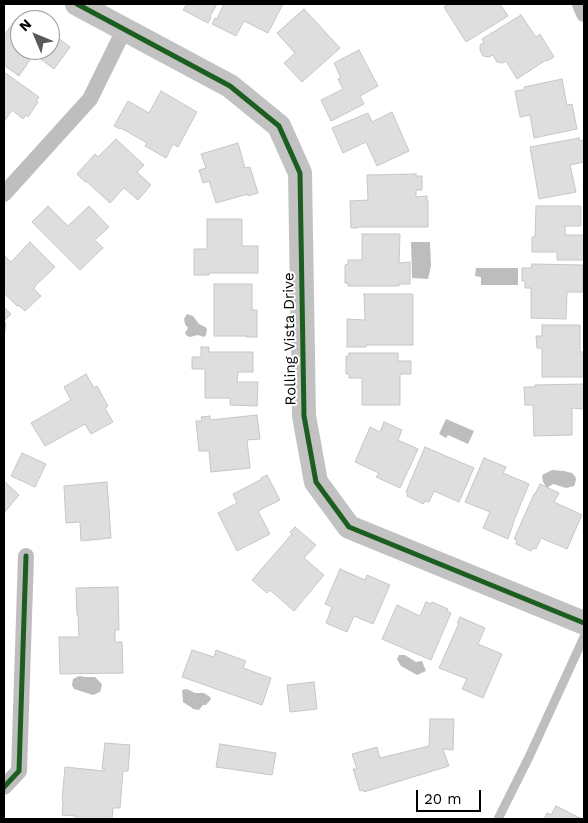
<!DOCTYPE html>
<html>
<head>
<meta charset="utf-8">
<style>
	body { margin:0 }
	#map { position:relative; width:588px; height:823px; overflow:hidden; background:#fff; font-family:"Work Sans",sans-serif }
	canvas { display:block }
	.frame { position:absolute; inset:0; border:5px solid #000; pointer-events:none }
	.north { position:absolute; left:10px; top:10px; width:50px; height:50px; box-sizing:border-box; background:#fff; border:1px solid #999; border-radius:50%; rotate:315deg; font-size:14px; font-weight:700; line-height:20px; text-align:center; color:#000 }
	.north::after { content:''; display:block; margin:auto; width:18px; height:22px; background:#595959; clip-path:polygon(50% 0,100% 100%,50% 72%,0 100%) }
	.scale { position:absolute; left:416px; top:790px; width:65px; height:22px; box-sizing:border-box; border:2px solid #000; border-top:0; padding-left:6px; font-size:15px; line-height:18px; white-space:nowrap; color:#000; -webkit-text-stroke:4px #fff; paint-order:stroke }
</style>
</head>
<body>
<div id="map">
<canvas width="588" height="823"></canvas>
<div class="frame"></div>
<div class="north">N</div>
<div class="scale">20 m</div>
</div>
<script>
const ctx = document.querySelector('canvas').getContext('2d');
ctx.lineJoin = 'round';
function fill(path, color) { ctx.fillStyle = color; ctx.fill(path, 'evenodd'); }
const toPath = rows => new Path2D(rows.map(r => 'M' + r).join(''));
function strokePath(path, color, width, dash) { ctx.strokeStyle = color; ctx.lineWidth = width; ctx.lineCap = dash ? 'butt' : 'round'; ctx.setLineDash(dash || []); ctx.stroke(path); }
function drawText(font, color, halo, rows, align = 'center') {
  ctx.font = font + ' "Work Sans",sans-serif'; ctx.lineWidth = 4; ctx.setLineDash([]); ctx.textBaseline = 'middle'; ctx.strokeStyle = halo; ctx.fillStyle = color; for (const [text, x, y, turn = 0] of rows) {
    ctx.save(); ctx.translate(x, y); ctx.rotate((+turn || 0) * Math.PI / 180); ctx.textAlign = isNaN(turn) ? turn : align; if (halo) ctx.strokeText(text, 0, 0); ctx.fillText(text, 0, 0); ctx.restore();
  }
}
fill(toPath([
	[411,242,430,242,431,266,428,279,412,278],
	[476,268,518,268,518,285,481,285,481,277,475,276],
	[187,314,193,316,199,324,205,327,207,329,206,335,204,337,198,335,190,337,187,336,185,333,188,328,185,324,184,319],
	[446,419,474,431,468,444,448,435,446,438,439,434],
	[552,470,564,471,572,473,575,476,576,479,575,484,574,486,566,488,553,484,547,488,543,482,542,475],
	[399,655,405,655,416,662,422,661,426,671,417,675,401,666,397,659],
	[79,676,85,677,95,677,102,684,101,689,100,692,93,695,74,689,72,685,73,679],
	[187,689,195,693,204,693,210,697,211,699,206,705,203,705,199,710,193,709,191,707,189,706,183,702,182,690]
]), '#bdbdbd');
const building = toPath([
	[187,4,217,4,210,16,211,17,208,23,183,10,187,4],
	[224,4,283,4,268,33,244,21,236,36,212,24,215,18,217,19,224,4],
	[449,4,500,4,508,16,466,42,444,7,449,4],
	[304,9,340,48,302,82,284,63,295,53,277,33,304,9],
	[521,15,536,37,540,34,554,57,547,61,546,60,517,79,506,61,503,63,497,62,493,55,489,57,483,56,480,50,480,45,484,43,482,39,521,15],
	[15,20,20,23,20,50,50,50,50,32,70,47,54,69,34,54,19,76,4,65,4,36,15,20],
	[359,50,378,86,360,96,364,104,331,121,321,100,343,89,338,79,341,78,334,63,359,50],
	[4,72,39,97,36,101,38,102,28,117,26,115,23,119,12,110,4,122,4,72],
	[562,79,567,105,572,104,577,129,534,138,530,115,520,117,515,91,524,90,524,87,562,79],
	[161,91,197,112,178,147,173,144,166,158,145,146,147,143,121,128,120,129,114,126,128,101,149,113,161,91],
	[392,112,409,151,377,166,366,142,343,153,332,128,368,113,372,122,392,112],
	[579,138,580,141,583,140,584,149,584,162,570,165,576,192,539,199,530,147,579,138],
	[116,139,144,165,137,172,151,185,138,200,124,188,110,203,86,181,85,182,77,174,95,154,98,157,116,139],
	[238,143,245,168,250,167,258,193,248,196,248,194,216,203,209,181,203,183,199,170,206,168,201,154,238,143],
	[416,174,416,176,422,176,422,190,416,190,416,197,427,196,427,201,428,201,428,227,358,227,358,228,351,228,350,201,368,200,367,175,416,174],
	[48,206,68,226,89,206,109,227,95,240,103,248,80,270,32,222,48,206],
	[536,206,581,206,581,226,565,226,565,235,584,235,584,260,557,260,557,252,532,252,532,237,535,237,536,206],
	[207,219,242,219,242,246,258,246,258,273,209,273,209,275,194,275,194,249,207,249,207,219],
	[362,234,400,234,399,263,410,262,410,284,399,284,399,286,348,286,348,283,345,283,345,265,348,264,348,260,362,260,362,234],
	[30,242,55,267,35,286,34,289,41,296,25,311,18,305,17,306,4,293,4,255,11,262,30,242],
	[532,264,583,265,583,292,567,292,566,319,531,318,531,288,525,288,525,281,522,281,522,268,531,268,532,264],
	[214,284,252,284,252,310,257,310,257,337,246,337,247,336,214,336,214,284],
	[364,294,413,294,413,345,366,345,366,347,347,347,347,319,365,320,364,294],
	[4,307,11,314,4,321,6,323,4,337,4,307],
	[542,325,580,325,580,352,584,352,584,377,542,377,542,348,537,348,536,336,542,336,542,325],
	[201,347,209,347,209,352,253,352,253,372,238,372,237,382,258,382,257,406,230,405,230,398,205,398,205,369,192,369,192,357,201,357,201,347],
	[349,353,398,353,398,361,411,361,411,374,400,374,400,405,362,405,362,378,349,378,349,374,346,374,346,356,349,356,349,353],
	[86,374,94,388,97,386,108,406,105,408,113,422,91,434,85,424,45,446,31,423,71,400,64,387,86,374],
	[584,384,584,409,572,408,572,435,534,436,533,405,525,405,524,387,535,387,535,385,584,384],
	[257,415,260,439,247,440,250,468,211,472,209,451,199,451,196,421,202,421,201,417,210,416,210,420,257,415],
	[384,422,402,430,398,440,418,449,400,488,376,477,379,473,355,462,370,427,380,432,384,422],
	[425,447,474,468,459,502,434,491,429,502,425,501,423,504,407,496,408,493,406,492,425,447],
	[22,453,46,464,35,487,11,476,22,453],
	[484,458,506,467,503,473,529,484,515,518,508,539,483,528,490,512,465,502,484,458],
	[267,475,280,500,258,511,270,534,237,551,218,513,237,503,233,494,262,479,261,478,267,475],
	[4,481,19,495,4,513,4,481],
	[107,482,111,538,81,541,80,522,66,523,64,486,107,482],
	[540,484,559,493,554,502,582,515,567,549,541,538,536,549,533,548,531,551,516,544,517,540,514,539,534,494,535,494,540,484],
	[295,527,316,545,304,558,324,575,294,611,270,590,267,593,252,580,292,534,290,532,295,527],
	[340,569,365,580,367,575,390,585,373,624,354,616,347,632,326,623,332,607,325,604,340,569],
	[118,587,119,630,115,630,115,642,122,642,123,673,60,674,59,637,79,637,78,615,77,615,76,588,118,587],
	[426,602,431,604,432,602,448,609,447,611,451,613,431,660,382,639,397,605,420,616,426,602],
	[460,617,485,628,478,644,502,654,483,698,462,689,467,679,439,668,459,623,457,623,460,617],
	[192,650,214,657,216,650,246,661,243,668,271,678,262,705,182,677,192,650],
	[314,682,317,709,290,712,287,685,314,682],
	[430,719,454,719,453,750,443,749,449,766,364,792,363,790,360,791,353,769,357,769,352,754,377,747,380,758,429,746,430,719],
	[105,743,130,745,128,771,123,771,120,808,113,808,112,819,76,819,76,816,62,815,63,802,62,801,65,767,104,771,105,769,102,769,105,743],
	[220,744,276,753,272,775,216,767,220,744],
	[556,806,582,819,544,819,547,813,551,815,556,806]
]);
fill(building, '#dedede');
strokePath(building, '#c6c6c6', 1);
strokePath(toPath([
	[498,819,529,757,584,637]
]), '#bebebe', 9);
strokePath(toPath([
	[580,4,584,14],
	[4,194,90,99,124,30],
	[4,787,19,771,26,556]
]), '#bebebe', 16);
strokePath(toPath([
	[77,4,230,86,279,126,300,173,304,416,316,482,349,527,584,623]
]), '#c2c2c2', 24);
strokePath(toPath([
	[77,4,230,86,279,126,300,173,304,416,316,482,349,527,584,623],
	[4,787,19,771,26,556]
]), '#1b5e20', 5);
drawText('15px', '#000', '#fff', [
	["Rolling Vista Drive",290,339,-91]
]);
</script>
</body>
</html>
